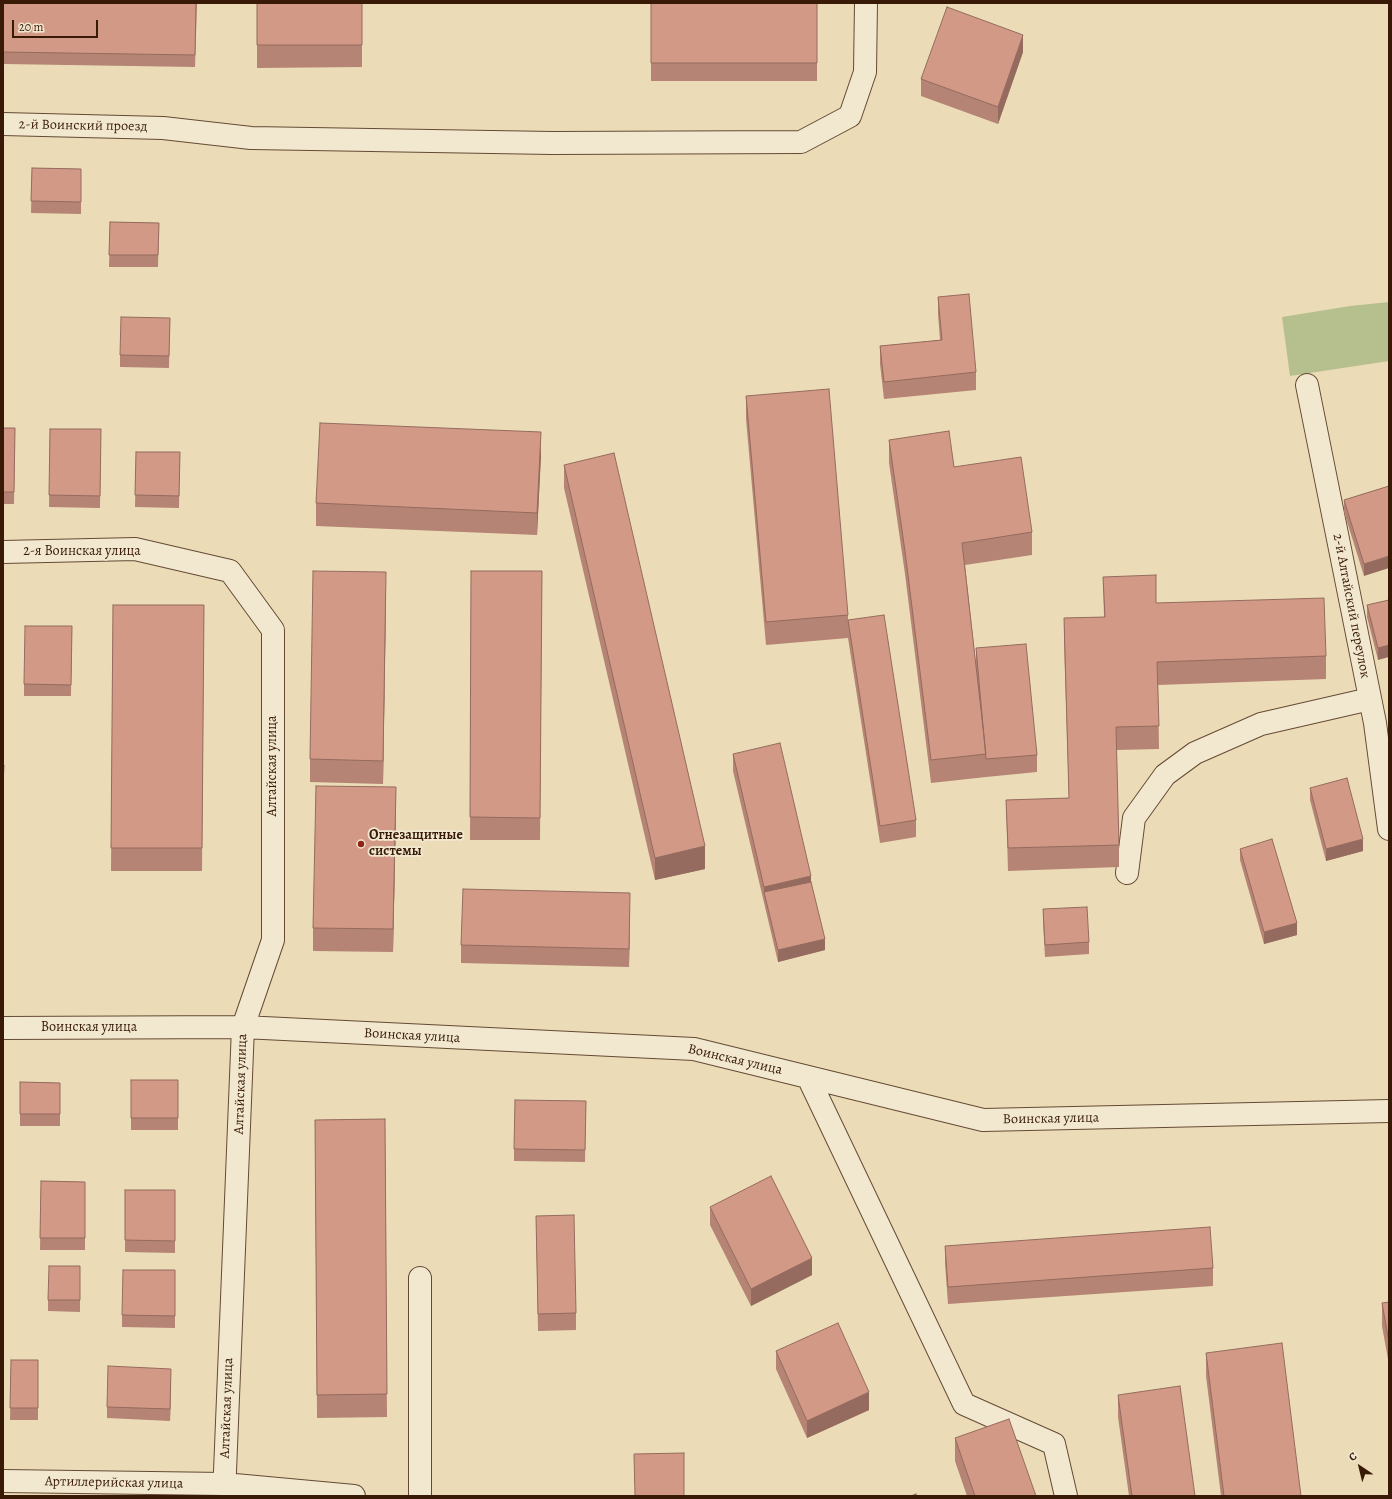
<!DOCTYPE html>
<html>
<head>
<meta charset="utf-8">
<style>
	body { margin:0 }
	#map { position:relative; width:1392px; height:1499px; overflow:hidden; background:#ebdcb7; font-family:Alegreya,serif }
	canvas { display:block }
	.frame { position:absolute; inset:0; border:4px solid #381a07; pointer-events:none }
	.north { position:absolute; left:1340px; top:1447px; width:40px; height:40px; -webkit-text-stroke:3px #f2e8d0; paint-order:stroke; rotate:325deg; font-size:11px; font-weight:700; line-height:16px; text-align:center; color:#381a07 }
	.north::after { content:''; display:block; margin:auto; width:14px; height:18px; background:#381a07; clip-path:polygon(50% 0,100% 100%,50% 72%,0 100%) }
	.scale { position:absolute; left:12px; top:20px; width:86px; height:18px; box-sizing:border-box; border:2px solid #381a07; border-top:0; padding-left:5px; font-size:12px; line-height:14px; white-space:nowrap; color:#381a07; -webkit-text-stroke:3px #f2e8d0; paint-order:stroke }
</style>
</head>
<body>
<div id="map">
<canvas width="1392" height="1499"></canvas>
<div class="frame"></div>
<div class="north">С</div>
<div class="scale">20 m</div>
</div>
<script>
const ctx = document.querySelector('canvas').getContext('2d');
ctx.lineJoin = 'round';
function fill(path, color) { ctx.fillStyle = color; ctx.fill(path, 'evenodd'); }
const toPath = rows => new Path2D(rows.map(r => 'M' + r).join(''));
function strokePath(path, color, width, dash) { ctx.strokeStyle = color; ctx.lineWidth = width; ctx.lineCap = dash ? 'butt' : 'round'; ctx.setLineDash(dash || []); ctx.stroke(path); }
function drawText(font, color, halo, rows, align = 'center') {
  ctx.font = font + ' Alegreya,serif'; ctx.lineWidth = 3.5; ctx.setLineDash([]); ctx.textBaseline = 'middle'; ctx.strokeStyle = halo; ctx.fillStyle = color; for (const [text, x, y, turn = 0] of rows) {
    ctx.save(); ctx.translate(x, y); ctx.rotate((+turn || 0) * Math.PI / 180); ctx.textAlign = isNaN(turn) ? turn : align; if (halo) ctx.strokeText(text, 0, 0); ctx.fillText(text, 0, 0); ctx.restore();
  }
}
fill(toPath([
	[1389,302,1389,361,1290,376,1282,317,1350,306]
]), '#b6c08f');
const minor = toPath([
	[3,124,163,128,251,138,552,143,801,142,850,116,865,72,866,3],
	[1307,385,1375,723,1389,829],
	[3,552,135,549,230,571,273,630,273,940,243,1027,224,1496],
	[1127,873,1134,818,1165,775,1195,753,1261,724,1370,699],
	[3,1028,243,1027,694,1049,983,1120,1389,1111],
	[808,1077,964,1404,1054,1444,1066,1496],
	[3,1481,224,1484,354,1496],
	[420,1496,420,1278]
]);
strokePath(minor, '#654a33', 24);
strokePath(minor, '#f2e8d0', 22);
fill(toPath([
	[3,3,197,3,195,67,3,64],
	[257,3,362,3,362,67,257,68],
	[651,3,817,3,817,81,651,81],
	[1023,52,998,124,921,96,921,79],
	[32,168,81,169,81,214,31,213],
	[110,222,159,223,158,267,109,267],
	[938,297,976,372,976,390,884,399,880,364,880,346,940,340,938,314],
	[170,318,169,368,120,367,120,355],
	[746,396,848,615,848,620,916,820,916,837,880,843,848,638,766,645,746,419],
	[3,428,15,428,14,504,3,504],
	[50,429,101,429,100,508,49,507],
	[889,440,1032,532,1032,555,965,565,976,665,976,648,1037,755,1037,772,986,777,931,783,905,574,889,463],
	[136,452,180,452,179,508,135,507],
	[541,455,537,535,316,526,316,503],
	[564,465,705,869,655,880,564,488],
	[1389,486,1364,576,1344,512,1344,500],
	[471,571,542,571,540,840,470,840],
	[1103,577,1156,603,1326,656,1326,679,1158,685,1159,749,1116,750,1119,845,1119,867,1008,871,1006,800,1069,798,1064,641,1064,618,1104,617],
	[386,595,383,784,310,782,310,759],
	[1389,600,1378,660,1367,617,1367,605],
	[113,605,204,605,202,871,111,871],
	[72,626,71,696,24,696,24,684],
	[733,754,811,882,825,950,778,962,733,771],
	[1310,788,1363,851,1326,861,1310,800],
	[396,810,393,952,313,951,313,928],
	[1240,849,1297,935,1264,944,1240,860],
	[1043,909,1089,942,1089,954,1045,957,1043,921],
	[630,911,629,967,461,963,461,945],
	[131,1080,178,1080,178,1130,131,1130],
	[20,1082,60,1083,60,1126,20,1126],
	[586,1101,585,1162,514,1161,514,1149],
	[385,1119,387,1417,317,1418,315,1120],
	[41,1181,85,1182,85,1250,40,1250],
	[125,1190,175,1190,175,1253,125,1252],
	[710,1207,812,1275,751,1306,710,1225],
	[536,1216,576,1313,576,1330,538,1331],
	[945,1246,1213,1268,1213,1286,948,1304,945,1263],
	[80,1266,80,1312,48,1311,48,1300],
	[175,1270,175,1328,122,1327,122,1315],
	[1389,1302,1389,1365,1382,1326,1382,1303],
	[776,1351,869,1410,807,1438,776,1369],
	[1206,1353,1301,1496,1221,1496,1206,1376],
	[11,1360,38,1360,38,1420,10,1420],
	[171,1381,170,1421,107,1418,107,1407],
	[1118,1395,1195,1496,1129,1496,1118,1417],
	[955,1438,1036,1496,967,1496,955,1461]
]), '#b58474');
fill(toPath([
	[1023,35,1023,52,998,124,998,107],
	[541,432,541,455,537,535,537,513],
	[1389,556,1389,568,1364,576,1364,564],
	[386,572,386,595,383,784,383,761],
	[1389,645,1389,657,1378,660,1378,648],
	[4,765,4,782,3,801,3,784],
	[396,787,396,810,393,952,393,929],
	[1363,839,1363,851,1326,861,1326,849],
	[705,846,705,869,655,880,655,858],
	[811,876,811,894,764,892,764,887],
	[630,893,630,911,629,967,629,949],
	[1297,923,1297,935,1264,944,1264,932],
	[825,939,825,950,778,962,778,950],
	[812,1258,812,1275,751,1306,751,1289],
	[171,1369,171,1381,170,1421,170,1409],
	[869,1392,869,1410,807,1438,807,1421]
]), '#946b5e');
const building = toPath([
	[3,3,196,3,195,55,3,52,3,3],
	[257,3,362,3,362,45,257,45,257,3],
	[651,3,817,3,817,63,651,63,651,3],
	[947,7,1023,35,998,107,921,79,947,7],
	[32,168,81,169,81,202,31,201,32,168],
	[110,222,159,223,158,255,109,255,110,222],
	[969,294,976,372,884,382,880,346,942,340,938,297,969,294],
	[121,317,170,318,169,356,120,355,121,317],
	[829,389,848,615,766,622,746,396,829,389],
	[320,423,541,432,537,513,316,503,320,423],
	[3,428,15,428,14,492,3,492,3,428],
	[50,429,101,429,100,496,49,495,50,429],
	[949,431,954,467,1021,457,1032,532,962,543,986,754,931,760,905,551,889,440,949,431],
	[136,452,180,452,179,496,135,495,136,452],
	[614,453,705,846,655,858,564,465,614,453],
	[1389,486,1389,556,1364,564,1344,500,1389,486],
	[313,571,386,572,383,761,310,759,313,571],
	[471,571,542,571,540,818,470,817,471,571],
	[1156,575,1156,603,1324,598,1326,656,1157,662,1159,726,1116,727,1119,845,1008,848,1006,800,1069,798,1064,618,1105,617,1103,577,1156,575],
	[1389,600,1389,645,1378,648,1367,605,1389,600],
	[113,605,204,605,202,848,111,848,113,605],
	[884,615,916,820,880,826,848,620,884,615],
	[25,626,72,626,71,685,24,684,25,626],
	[1026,644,1037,755,986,759,976,648,1026,644],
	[780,743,811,876,764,887,733,754,780,743],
	[3,765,4,765,3,784,3,765],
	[1347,778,1363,839,1326,849,1310,788,1347,778],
	[316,786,396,787,393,929,313,928,316,786],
	[1272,839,1297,923,1264,932,1240,849,1272,839],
	[811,882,825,939,778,950,764,892,811,882],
	[463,889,630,893,629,949,461,945,463,889],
	[1087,907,1089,942,1045,945,1043,909,1087,907],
	[131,1080,178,1080,178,1118,131,1118,131,1080],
	[20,1082,60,1083,60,1114,20,1114,20,1082],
	[515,1100,586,1101,585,1150,514,1149,515,1100],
	[385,1119,387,1394,317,1395,315,1120,385,1119],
	[771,1176,812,1258,751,1289,710,1207,771,1176],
	[41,1181,85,1182,85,1238,40,1238,41,1181],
	[125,1190,175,1190,175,1241,125,1240,125,1190],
	[574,1215,576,1313,538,1314,536,1216,574,1215],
	[1210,1227,1213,1268,948,1287,945,1246,1210,1227],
	[49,1266,80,1266,80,1300,48,1300,49,1266],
	[123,1270,175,1270,175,1316,122,1315,123,1270],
	[1389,1302,1389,1342,1382,1303,1389,1302],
	[838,1323,869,1392,807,1421,776,1351,838,1323],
	[1282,1343,1301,1496,1224,1496,1206,1353,1282,1343],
	[11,1360,38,1360,38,1408,10,1408,11,1360],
	[108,1366,171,1369,170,1409,107,1407,108,1366],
	[1180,1386,1195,1496,1132,1496,1118,1395,1180,1386],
	[1009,1419,1036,1496,975,1496,955,1438,1009,1419],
	[684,1453,684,1496,635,1496,634,1454,684,1453],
	[916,1494,917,1496,911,1496,916,1494]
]);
fill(building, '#d39987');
strokePath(building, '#946b5e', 1);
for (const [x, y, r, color] of [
	[361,844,4,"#8f2418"]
]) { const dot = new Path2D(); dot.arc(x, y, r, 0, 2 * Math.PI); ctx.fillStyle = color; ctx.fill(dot); strokePath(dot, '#f2e8d0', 1.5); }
drawText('14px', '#381a07', '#f2e8d0', [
	["2-й Воинский проезд",83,126,1],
	["2-я Воинская улица",82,552],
	["2-й Алтайский переулок",1351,606,79],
	["Алтайская улица",273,766,-90],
	["Воинская улица",89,1028],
	["Воинская улица",412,1036,3],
	["Воинская улица",735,1060,13],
	["Алтайская улица",241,1084,-88],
	["Воинская улица",1051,1119,-1],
	["Алтайская улица",227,1408,-88],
	["Артиллерийская улица",114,1483,1]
]);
drawText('bold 14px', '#381a07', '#f2e8d0', [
	["Огнезащитные",369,836],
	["системы",369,852]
], 'left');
</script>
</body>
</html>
